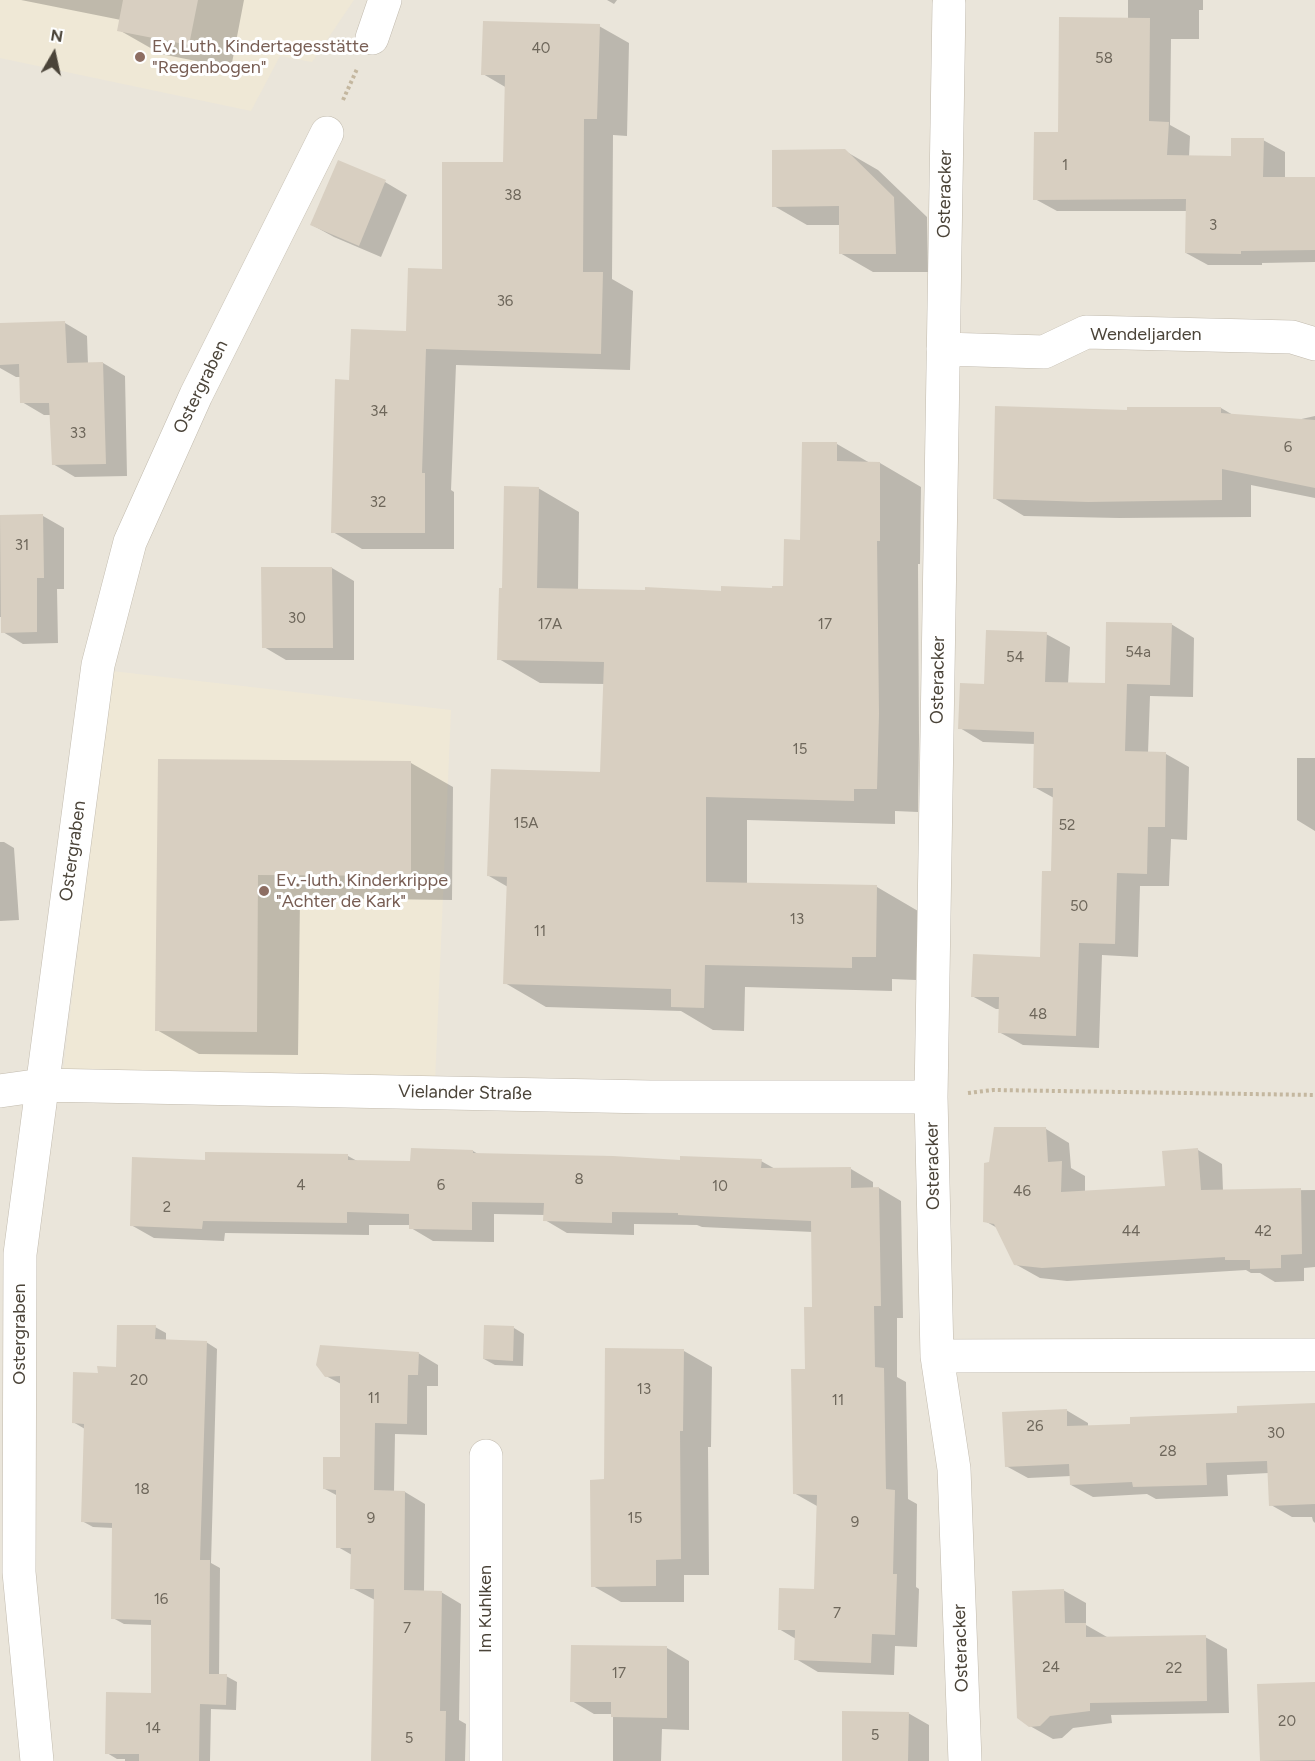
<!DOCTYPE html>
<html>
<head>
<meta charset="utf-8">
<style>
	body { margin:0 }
	#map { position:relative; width:1315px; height:1761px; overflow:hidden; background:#f6f3ec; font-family:Figtree,sans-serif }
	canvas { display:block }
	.north { position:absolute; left:24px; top:24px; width:60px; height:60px; -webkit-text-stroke:4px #fff; paint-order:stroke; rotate:9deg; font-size:16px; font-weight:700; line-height:24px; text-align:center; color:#4b4439 }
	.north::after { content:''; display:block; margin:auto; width:21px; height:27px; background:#4b4439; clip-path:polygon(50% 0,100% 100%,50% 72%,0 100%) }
</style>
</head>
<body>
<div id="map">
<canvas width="1315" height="1761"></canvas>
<div class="north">N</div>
</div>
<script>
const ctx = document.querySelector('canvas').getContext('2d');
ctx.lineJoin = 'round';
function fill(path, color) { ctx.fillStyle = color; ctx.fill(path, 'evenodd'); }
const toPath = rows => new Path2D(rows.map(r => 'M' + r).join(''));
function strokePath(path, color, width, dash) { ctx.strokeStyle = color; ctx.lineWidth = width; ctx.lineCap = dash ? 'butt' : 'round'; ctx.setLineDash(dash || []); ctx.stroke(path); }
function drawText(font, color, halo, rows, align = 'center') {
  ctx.font = font + ' Figtree,sans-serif'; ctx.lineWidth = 6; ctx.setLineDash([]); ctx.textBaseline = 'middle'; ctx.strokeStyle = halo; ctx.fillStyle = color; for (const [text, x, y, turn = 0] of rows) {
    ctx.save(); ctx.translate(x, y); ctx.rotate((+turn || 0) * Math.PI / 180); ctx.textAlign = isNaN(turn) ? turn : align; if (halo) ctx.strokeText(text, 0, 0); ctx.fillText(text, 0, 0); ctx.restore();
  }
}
fill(toPath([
	[0,0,1315,0,1315,1761,0,1761]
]), '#eae5da');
fill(toPath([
	[0,0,354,0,312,62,280,56,251,111,0,58],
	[112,671,451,710,435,1082,63,1072]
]), '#efe8d6');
fill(toPath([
	[21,0,244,0,231,68,161,54,119,30,121,20],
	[607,0,617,0,614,4],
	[1128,0,1203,0,1203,10,1199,10,1199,39,1171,39,1170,125,1190,136,1189,157,1232,157,1263,140,1285,152,1285,179,1315,179,1315,262,1262,263,1262,265,1208,265,1186,253,1187,211,1057,211,1035,199,1060,133,1128,19],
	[599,26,629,43,627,136,613,135,612,279,633,291,630,370,456,365,451,490,454,492,454,549,362,549,333,532,351,381,407,333,505,164,507,88,483,74],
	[845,151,878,170,927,217,928,272,873,272,840,253,841,225,807,225,774,206],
	[339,162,385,182,407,195,381,257,334,237,312,225],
	[65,323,87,336,88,364,103,363,125,376,127,476,75,477,53,464,51,415,44,415,22,402,21,377,16,377,0,368,0,325],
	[1128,408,1221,408,1233,415,1297,420,1315,416,1315,498,1251,485,1251,517,1119,518,1024,516,994,498,1128,411],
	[837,444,870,463,880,463,921,487,920,564,918,564,919,738,918,812,895,811,895,824,747,820,747,884,877,887,918,911,916,980,892,979,892,991,745,987,744,1031,713,1030,681,1011,546,1007,505,983,508,887,489,876,601,774,605,684,540,683,499,659,503,589,538,488,579,512,578,590,722,592,774,589,785,587],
	[0,516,43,516,64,528,64,589,57,589,58,643,23,644,3,632,2,617,0,617],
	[332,568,354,581,354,660,286,660,264,647],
	[1171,624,1194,638,1193,697,1150,696,1148,753,1166,754,1189,767,1187,840,1171,839,1169,886,1140,886,1138,957,1102,955,1099,1048,1023,1045,999,1032,1000,1009,996,1009,972,996,1041,958,1053,872,1054,798,1034,787,1035,744,983,742,960,728,985,685,1046,634,1070,647,1068,684,1107,684],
	[1297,758,1315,758,1315,831,1297,820],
	[159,760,411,763,453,787,452,900,300,898,298,1055,199,1054,157,1030],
	[0,842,4,842,14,848,19,920,0,921],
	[1046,1129,1069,1143,1071,1168,1085,1176,1085,1192,1166,1187,1198,1150,1222,1164,1223,1191,1315,1190,1315,1267,1304,1268,1304,1281,1275,1282,1260,1273,1251,1273,1246,1270,1067,1281,1040,1278,1015,1264,999,1229,985,1221,990,1163],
	[473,1151,478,1154,682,1162,761,1161,777,1170,851,1169,873,1182,873,1189,879,1188,901,1201,903,1318,897,1318,897,1377,906,1382,908,1499,917,1504,916,1587,919,1589,917,1647,895,1646,894,1675,818,1672,796,1659,796,1639,779,1629,816,1591,817,1506,794,1493,814,1309,813,1232,702,1227,697,1225,634,1224,634,1235,567,1233,545,1220,545,1215,494,1214,494,1242,433,1241,411,1228,411,1225,369,1225,369,1235,225,1233,224,1241,154,1238,131,1225,206,1161,348,1156,359,1162,412,1163],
	[155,1327,166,1333,166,1341,206,1342,217,1349,211,1563,220,1568,219,1676,226,1676,237,1682,236,1710,211,1709,210,1761,125,1761,125,1759,117,1759,107,1753,152,1694,153,1625,124,1624,113,1618,114,1528,93,1527,82,1521,85,1429,73,1422,99,1375,117,1368],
	[514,1328,524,1334,523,1366,495,1365,484,1359],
	[607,1350,684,1351,712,1367,711,1447,708,1447,709,1575,684,1575,684,1602,621,1602,593,1586,606,1481],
	[418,1353,438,1365,438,1386,427,1386,427,1435,395,1434,394,1492,405,1492,425,1504,424,1592,441,1592,461,1604,459,1720,466,1724,465,1761,372,1761,375,1600,352,1588,352,1555,338,1547,338,1496,325,1489,342,1459,341,1384,326,1376],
	[1315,1405,1315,1523,1313,1521,1312,1517,1292,1517,1271,1505,1269,1473,1227,1475,1228,1496,1156,1499,1147,1494,1093,1497,1071,1485,1071,1476,1028,1478,1006,1466,1066,1410,1088,1423,1088,1427,1132,1425],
	[1063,1590,1086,1603,1086,1625,1107,1637,1205,1637,1227,1649,1229,1713,1111,1715,1112,1723,1073,1728,1062,1738,1053,1739,1030,1726],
	[667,1648,689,1661,689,1730,662,1729,661,1761,613,1761,613,1714,594,1714,572,1701],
	[1315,1683,1315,1761,1262,1761],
	[908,1713,929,1725,929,1761,843,1761]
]), '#0003');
fill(toPath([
	[123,0,198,0,189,45,117,31],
	[1059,17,1150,18,1149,121,1169,122,1167,155,1231,156,1231,138,1264,138,1263,177,1315,177,1315,250,1241,251,1241,254,1185,253,1186,199,1033,200,1034,132,1058,132],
	[483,21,600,24,597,119,584,119,583,272,603,272,601,354,426,349,422,473,425,473,425,533,331,533,335,379,349,380,351,329,406,331,408,268,442,269,442,162,503,162,505,75,481,75],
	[845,149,894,197,896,254,839,254,839,206,772,207,772,150],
	[338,160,386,180,359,246,310,225],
	[65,321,67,363,103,362,106,464,52,465,49,403,20,403,19,364,0,365,0,323],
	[995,406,1127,410,1127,407,1221,407,1221,413,1315,420,1315,488,1222,469,1222,500,1088,502,993,499],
	[802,442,837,442,837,461,880,462,880,541,877,541,879,714,877,789,854,789,854,801,706,797,706,882,877,885,876,957,852,957,852,968,705,965,704,1008,671,1007,671,989,503,984,507,877,487,876,491,769,600,772,604,662,497,660,499,588,502,588,504,486,539,487,537,588,645,590,645,587,721,591,721,586,772,588,772,586,783,586,784,539,800,540],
	[43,514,44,578,37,578,37,632,1,633,0,515],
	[261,567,332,567,333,648,262,648],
	[1106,622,1172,623,1170,685,1127,684,1125,751,1166,752,1165,827,1148,827,1147,874,1117,873,1115,944,1079,943,1076,1036,998,1033,999,997,971,997,973,954,1040,957,1042,871,1051,871,1053,788,1033,788,1034,732,958,729,960,683,984,684,986,630,1047,632,1045,682,1105,683],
	[158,759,411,761,411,876,258,875,257,1032,155,1031],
	[994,1127,1046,1127,1048,1162,1062,1161,1061,1192,1165,1186,1162,1151,1198,1148,1201,1190,1301,1188,1302,1254,1281,1255,1281,1268,1250,1269,1250,1260,1225,1260,1225,1257,1042,1268,1014,1265,994,1224,983,1222,984,1163,989,1162],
	[411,1148,473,1150,473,1153,613,1156,680,1160,680,1156,762,1159,761,1168,851,1167,851,1188,879,1187,881,1306,874,1306,875,1367,884,1368,886,1489,895,1490,893,1574,897,1574,895,1635,872,1634,871,1663,794,1660,795,1630,778,1630,779,1588,814,1589,817,1495,793,1494,791,1369,805,1369,804,1307,812,1307,811,1221,678,1215,678,1213,612,1212,612,1223,543,1221,544,1203,472,1202,472,1230,409,1229,409,1214,347,1212,347,1223,203,1221,202,1229,130,1226,132,1157,205,1160,205,1152,348,1154,348,1160,410,1161],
	[117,1325,156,1325,155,1339,207,1341,200,1560,210,1560,209,1674,227,1674,226,1705,200,1704,199,1761,139,1761,139,1754,105,1754,106,1692,151,1693,151,1620,111,1619,112,1523,81,1522,84,1424,72,1423,73,1372,98,1373,97,1366,116,1367],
	[484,1325,514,1326,513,1361,483,1359],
	[320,1345,419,1352,418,1375,408,1375,407,1424,375,1423,374,1490,405,1491,404,1590,442,1591,440,1711,446,1711,445,1761,371,1761,374,1589,350,1589,351,1548,336,1548,336,1490,323,1489,323,1457,340,1457,340,1376,325,1377,316,1365],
	[605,1348,684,1349,683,1431,680,1431,681,1559,656,1560,656,1586,591,1587,590,1480,604,1479],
	[1315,1403,1315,1504,1269,1506,1267,1461,1206,1463,1207,1485,1133,1487,1132,1482,1070,1485,1069,1464,1005,1467,1002,1412,1067,1409,1067,1426,1130,1424,1130,1417,1237,1413,1237,1406],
	[1064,1589,1065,1623,1086,1623,1086,1637,1206,1635,1207,1701,1090,1703,1090,1711,1050,1716,1040,1726,1029,1727,1017,1718,1012,1591],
	[571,1645,667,1646,667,1718,611,1717,611,1702,570,1702],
	[1315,1682,1315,1760,1260,1761,1257,1684],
	[842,1711,909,1712,908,1761,842,1761]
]), '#d8cfc1');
const minor = toPath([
	[949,4,931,1097,937,1356,954,1469,965,1761],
	[372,38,385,0],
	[943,349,1044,352,1086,332,1292,337,1315,344],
	[0,1091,42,1085,650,1097,931,1097],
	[937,1356,1315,1355],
	[37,1761,19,1572,20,1254,98,665,130,542,196,395,327,133],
	[486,1761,486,1456]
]);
strokePath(minor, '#c2bbae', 34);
strokePath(toPath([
	[343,100,357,69],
	[968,1093,993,1090,1315,1095]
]), '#c4b79f', 4, [3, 3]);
strokePath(minor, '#fff', 33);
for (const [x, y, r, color] of [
	[140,57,6,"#8d6e63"],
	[264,891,6,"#8d6e63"]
]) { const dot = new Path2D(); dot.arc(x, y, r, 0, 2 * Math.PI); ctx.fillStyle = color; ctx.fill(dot); strokePath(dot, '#fff', 2); }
drawText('15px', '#6e675b', null, [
	["40",541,49],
	["58",1104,59],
	["1",1065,166],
	["38",513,196],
	["3",1213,226],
	["36",505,302],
	["34",379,412],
	["33",78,434],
	["6",1288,448],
	["32",378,503],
	["31",22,546],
	["30",297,619],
	["17A",550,625],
	["17",825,625],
	["54a",1138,653],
	["54",1015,658],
	["15",800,750],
	["15A",526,824],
	["52",1067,826],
	["50",1079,907],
	["13",797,920],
	["11",540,932],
	["48",1038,1015],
	["8",579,1180],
	["4",301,1186],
	["6",441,1186],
	["10",720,1187],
	["46",1022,1192],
	["2",167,1208],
	["44",1131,1232],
	["42",1263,1232],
	["20",139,1381],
	["13",644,1390],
	["11",374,1399],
	["11",838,1401],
	["26",1035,1427],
	["30",1276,1434],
	["28",1168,1452],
	["18",142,1490],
	["9",371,1519],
	["15",635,1519],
	["9",855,1523],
	["16",161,1600],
	["7",837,1614],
	["7",407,1629],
	["24",1051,1668],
	["22",1174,1669],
	["17",619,1674],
	["20",1287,1722],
	["14",153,1729],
	["5",875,1736],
	["5",409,1739]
]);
drawText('18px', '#785e54', '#fff', [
	["Ev. Luth. Kindertagesstätte",152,47],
	["\"Regenbogen\"",152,68],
	["Ev.-luth. Kinderkrippe",276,881],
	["\"Achter de Kark\"",276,902]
], 'left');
drawText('18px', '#4b4439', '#fff', [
	["Osteracker",945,194,-89],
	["Wendeljarden",1146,335],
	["Ostergraben",201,387,-64],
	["Osteracker",938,680,-89],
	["Ostergraben",73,851,-82],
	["Vielander Straße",465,1093,1],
	["Osteracker",933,1166,-91],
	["Ostergraben",20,1334,-90],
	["Im Kuhlken",486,1609,-90],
	["Osteracker",961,1648,-92]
]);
</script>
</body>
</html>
